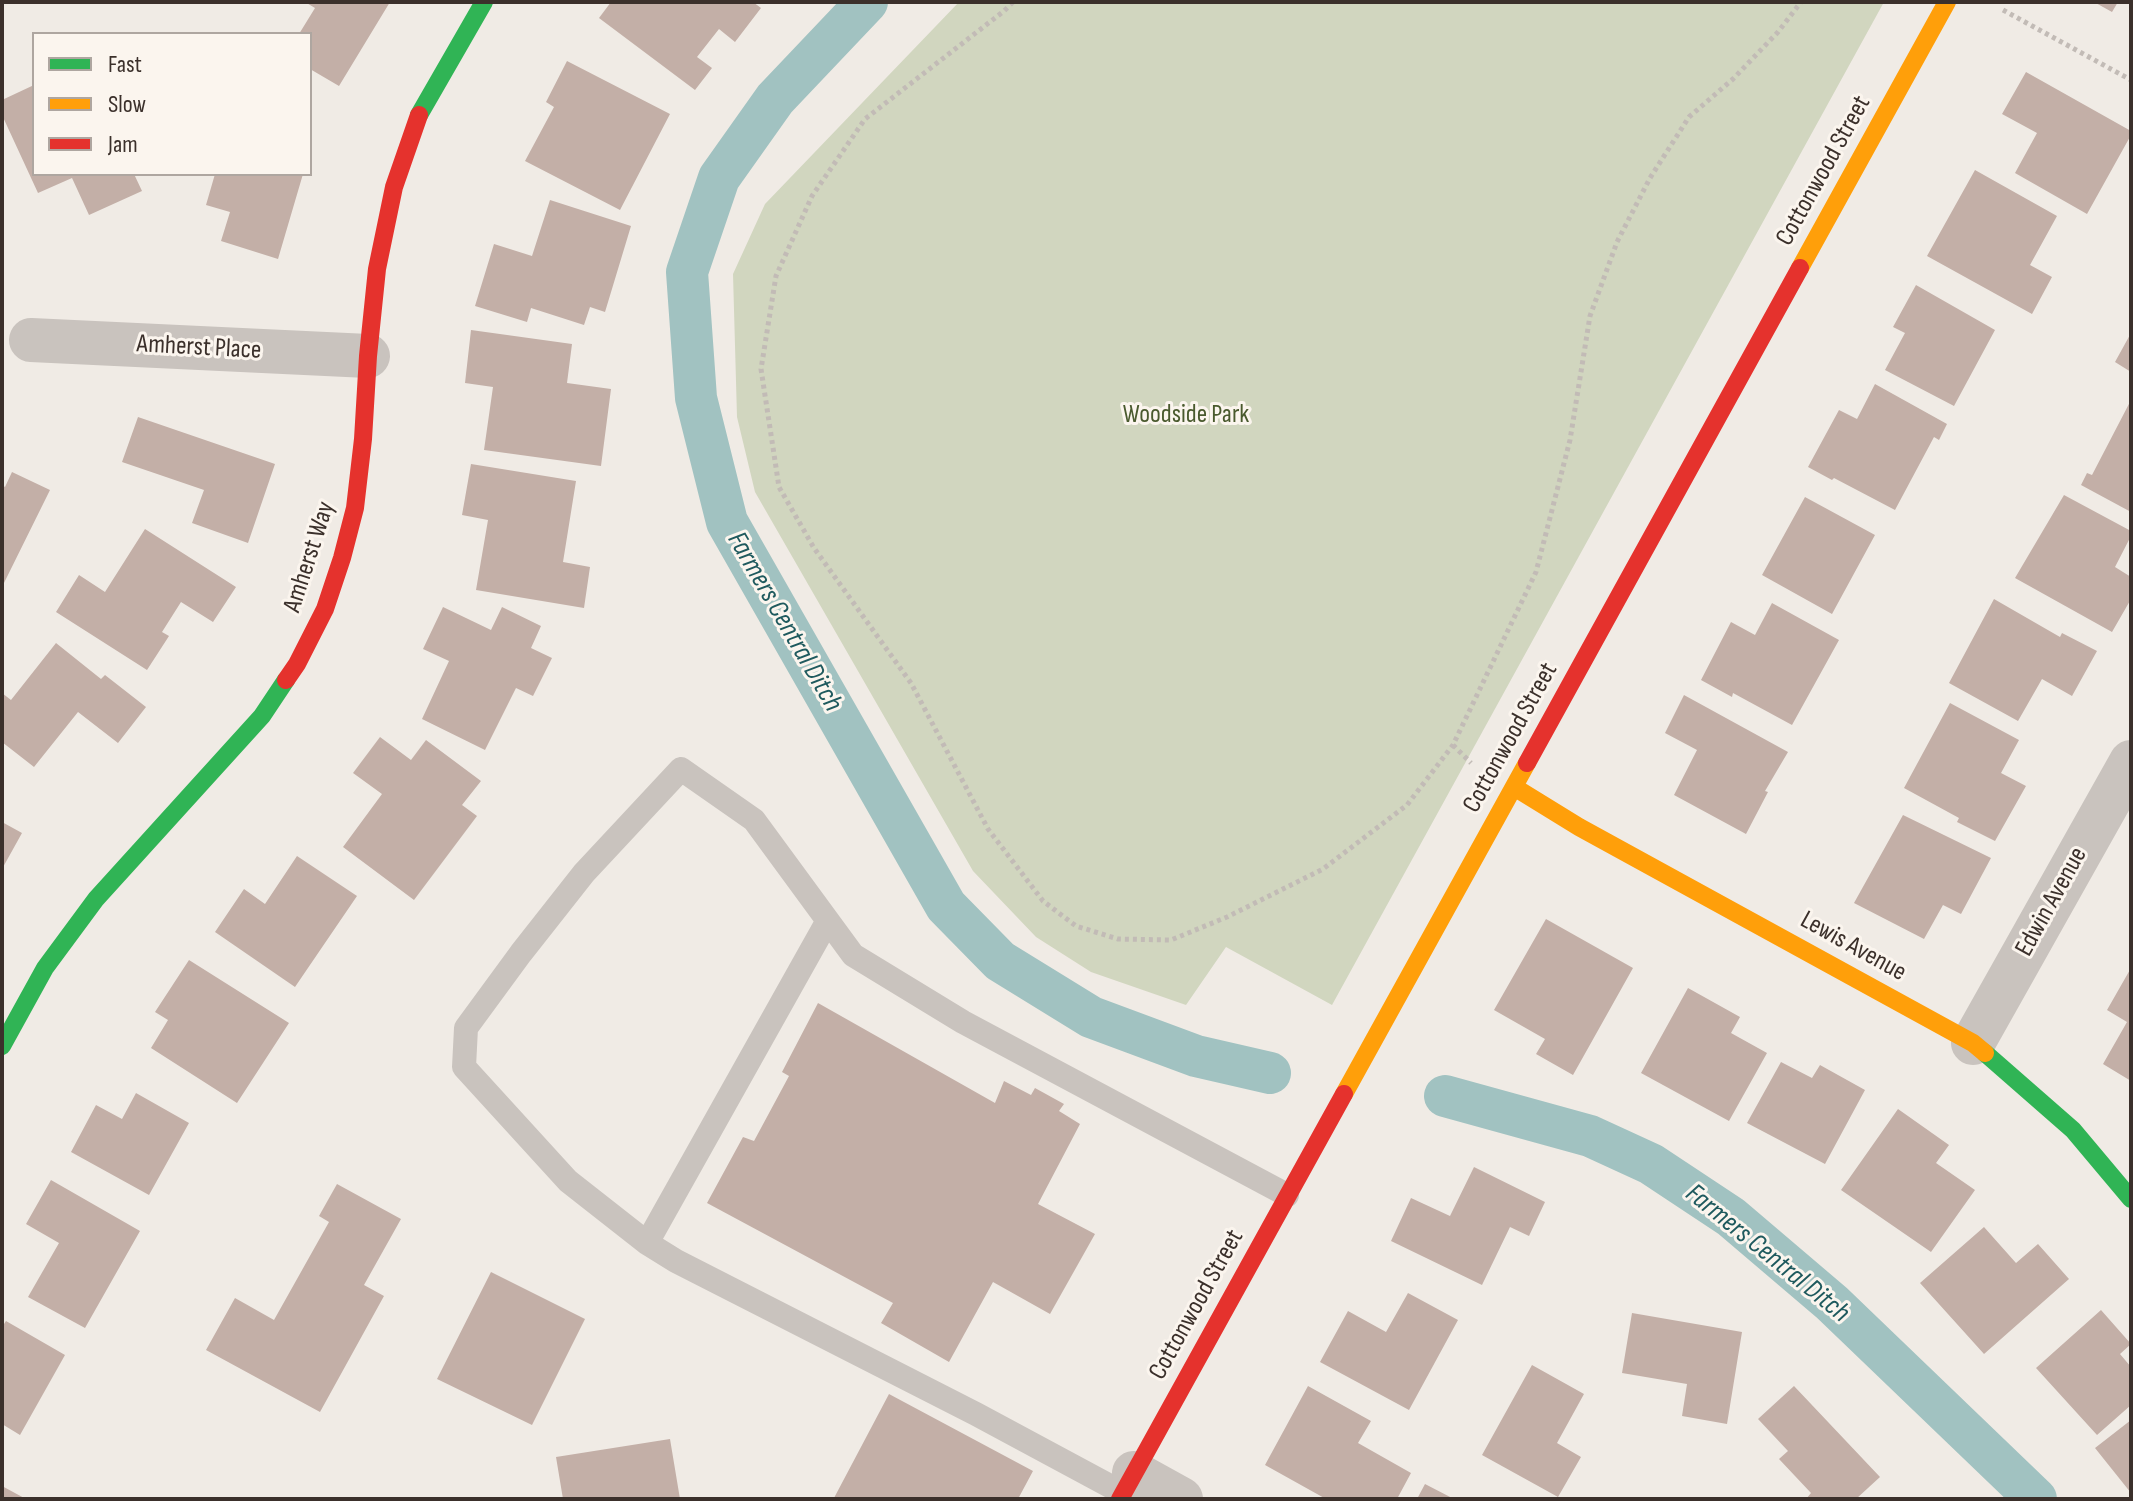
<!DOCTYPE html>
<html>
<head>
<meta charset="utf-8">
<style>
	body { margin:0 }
	#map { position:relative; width:2133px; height:1501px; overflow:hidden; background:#f0ebe5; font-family:"Sofia Sans Condensed",sans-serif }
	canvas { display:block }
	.frame { position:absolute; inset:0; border:4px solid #3b302b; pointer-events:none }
	.legend { position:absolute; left:32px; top:32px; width:280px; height:144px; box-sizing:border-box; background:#fbf5ee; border:2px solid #aea6a0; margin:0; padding:10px 14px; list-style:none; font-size:24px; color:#3b302b }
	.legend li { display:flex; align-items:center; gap:16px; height:40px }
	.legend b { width:40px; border:2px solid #aea6a0 }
</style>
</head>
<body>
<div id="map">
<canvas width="2133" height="1501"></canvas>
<div class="frame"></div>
<ul class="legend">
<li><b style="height:10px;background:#30b455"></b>Fast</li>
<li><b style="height:10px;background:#ff9f0a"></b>Slow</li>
<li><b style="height:10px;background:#e5322d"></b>Jam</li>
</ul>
</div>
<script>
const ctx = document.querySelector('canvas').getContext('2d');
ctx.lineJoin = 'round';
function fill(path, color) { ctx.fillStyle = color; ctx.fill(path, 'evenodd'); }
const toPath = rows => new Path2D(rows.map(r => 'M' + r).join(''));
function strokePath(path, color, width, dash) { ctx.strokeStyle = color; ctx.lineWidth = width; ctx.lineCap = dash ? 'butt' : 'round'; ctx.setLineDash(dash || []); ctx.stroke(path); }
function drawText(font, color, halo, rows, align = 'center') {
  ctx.font = font + ' "Sofia Sans Condensed",sans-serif'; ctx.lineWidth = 6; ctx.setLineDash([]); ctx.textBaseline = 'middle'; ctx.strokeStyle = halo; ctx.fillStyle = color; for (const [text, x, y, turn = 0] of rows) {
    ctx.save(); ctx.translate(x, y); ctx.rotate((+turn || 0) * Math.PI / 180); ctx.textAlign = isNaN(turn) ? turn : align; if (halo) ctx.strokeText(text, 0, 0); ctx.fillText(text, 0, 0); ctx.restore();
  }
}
fill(toPath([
	[959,2,1884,2,1332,1005,1226,947,1186,1005,1091,972,1036,937,973,871,755,492,737,417,733,274,765,204]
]), '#d1d6bf');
strokePath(toPath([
	[867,2,775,99,719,178,687,272,696,398,727,522,946,906,1000,961,1091,1017,1196,1056,1270,1073],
	[1445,1096,1590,1136,1651,1164,1731,1217,1832,1303,2036,1499]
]), '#a1c2c1', 42);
fill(toPath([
	[305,2,390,2,339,86,310,69,310,34,299,34,315,8],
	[611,2,753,2,761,8,735,42,719,29,697,57,712,68,695,90,599,18],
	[2094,2,2118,2,2112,12],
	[567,61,670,114,620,210,525,161,554,107,546,102],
	[2026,72,2131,131,2131,135,2087,214,2015,173,2037,133,2002,114],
	[34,85,34,174,134,174,142,191,89,215,72,178,38,193,2,115,2,100],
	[1975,170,2057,216,2030,265,2052,277,2032,314,1927,256],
	[215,174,303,174,278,259,221,241,230,212,206,205],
	[550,200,631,226,605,312,590,307,584,325,531,308,527,322,475,306,494,244,532,256],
	[1916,285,1995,330,1954,406,1885,370,1905,333,1893,327],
	[471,330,572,344,567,383,611,389,601,466,484,450,493,387,465,383],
	[2131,333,2131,372,2115,362],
	[1875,384,1947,424,1939,440,1934,437,1895,510,1834,478,1832,480,1808,467,1839,410,1857,419],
	[2131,400,2131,512,2081,485,2087,473,2092,475],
	[138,417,275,464,248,543,192,523,204,490,122,462],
	[471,464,576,481,563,562,590,567,584,608,476,590,488,520,462,515],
	[12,472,50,490,2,587,2,485,5,487],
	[2064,495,2131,531,2131,536,2115,567,2131,577,2131,599,2112,632,2015,578],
	[1805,497,1875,535,1832,614,1762,575],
	[145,529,236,587,213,622,181,602,162,632,169,636,147,670,56,612,79,575,105,592],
	[1994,599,2060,637,2062,633,2097,651,2072,696,2042,679,2018,721,1949,683],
	[1772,603,1839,640,1792,725,1733,693,1732,697,1701,680,1731,622,1755,635],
	[443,607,491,630,502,607,541,626,531,648,552,658,533,696,516,688,485,750,422,719,449,661,423,649],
	[56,643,101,679,105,675,146,707,118,743,78,712,34,767,2,742,2,693,11,700],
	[1684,695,1788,752,1765,791,1768,792,1746,834,1674,795,1697,750,1665,733],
	[1950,703,2019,740,2001,773,2026,786,1995,841,1957,822,1959,818,1904,788],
	[380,737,411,760,426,740,481,781,462,805,477,816,414,900,343,847,382,794,353,773],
	[1903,815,1991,858,1961,914,1943,905,1924,939,1854,903],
	[2,822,22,833,2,869],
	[297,856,357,896,295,987,215,932,244,889,265,904],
	[1546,919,1633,968,1573,1075,1536,1054,1545,1039,1494,1010],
	[189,960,289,1023,237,1103,151,1048,168,1020,155,1012],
	[2131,968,2131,1081,2103,1064,2127,1022,2107,1010],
	[1688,988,1740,1017,1731,1033,1767,1053,1729,1121,1641,1073],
	[818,1003,995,1103,1004,1081,1031,1095,1035,1088,1064,1104,1059,1111,1080,1124,1038,1204,1095,1234,1050,1314,993,1282,949,1362,881,1323,893,1303,707,1203,743,1137,754,1141,789,1076,782,1072],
	[1781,1062,1812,1078,1820,1065,1865,1090,1825,1164,1747,1123],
	[136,1093,189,1123,149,1195,71,1152,96,1105,122,1119],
	[1898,1109,1949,1145,1936,1163,1975,1190,1931,1252,1841,1190],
	[1474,1167,1545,1202,1529,1236,1510,1227,1482,1285,1391,1241,1411,1198,1450,1216],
	[51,1180,140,1231,85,1328,28,1297,59,1243,26,1224],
	[337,1184,401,1219,364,1285,384,1296,320,1412,206,1350,235,1298,274,1320,329,1222,319,1216],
	[1984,1227,2016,1263,2038,1244,2069,1279,1984,1354,1920,1283],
	[491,1272,585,1319,532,1425,437,1379],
	[1408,1293,1458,1320,1409,1410,1320,1362,1348,1311,1386,1332],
	[2101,1310,2131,1344,2120,1354,2131,1367,2131,1405,2097,1435,2036,1368],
	[1632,1313,1742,1332,1727,1424,1682,1416,1687,1384,1622,1373],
	[6,1321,65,1355,20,1435,2,1424,2,1327],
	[1532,1365,1584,1394,1557,1443,1581,1457,1558,1497,1482,1455],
	[1308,1386,1371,1421,1358,1443,1411,1473,1397,1499,1326,1499,1265,1465],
	[1794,1386,1880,1477,1856,1499,1806,1499,1811,1493,1779,1459,1788,1451,1758,1419],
	[889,1394,1033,1471,1018,1499,834,1498],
	[2131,1420,2131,1493,2095,1448],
	[670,1439,680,1499,563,1499,556,1457],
	[1425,1484,1454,1499,1417,1499],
	[2,1486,26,1499,2,1499]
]), '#c3afa7');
strokePath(toPath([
	[1013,2,1004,11,865,119,812,196,776,276,761,369,779,487,814,548,911,683,988,829,1043,901,1076,926,1118,939,1171,940,1227,917,1323,869,1407,805,1453,745,1536,572,1570,440,1590,316,1617,242,1650,178,1689,117,1733,79,1778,32,1801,2],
	[2003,10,2131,80],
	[1453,745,1471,763]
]), '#c2bbb6', 5, [4, 4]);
strokePath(toPath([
	[647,1243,827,922],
	[1123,1493,976,1414,676,1261,647,1243,568,1181,464,1067,466,1028,521,953,584,873,681,769,754,820,853,955,963,1022,1287,1195]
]), '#c9c3be', 24);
strokePath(toPath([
	[31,340,368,356],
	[1973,1043,2131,762],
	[1134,1473,1181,1499]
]), '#c9c3be', 44);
strokePath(toPath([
	[419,115,484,2],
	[2,1046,45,968,96,899,262,716,286,680],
	[1985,1053,2073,1130,2131,1199]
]), '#30b455', 18);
strokePath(toPath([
	[1800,268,1947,2],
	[1514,787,1579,827,1973,1043,1985,1053],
	[1344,1094,1527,763]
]), '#ff9f0a', 18);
strokePath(toPath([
	[286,680,297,664,325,609,342,558,355,508,363,439,368,356,377,269,394,187,419,115],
	[1527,763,1800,268],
	[1120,1499,1344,1094]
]), '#e5322d', 18);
drawText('26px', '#3b302b', '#fbf5ee', [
	["Cottonwood Street",1824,171,-61],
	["Amherst Place",199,348,3],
	["Amherst Way",310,557,-72],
	["Cottonwood Street",1511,738,-61],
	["Edwin Avenue",2052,902,-61],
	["Lewis Avenue",1853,947,29],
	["Cottonwood Street",1197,1305,-61]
]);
drawText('26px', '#4a5a2e', '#fbf5ee', [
	["Woodside Park",1186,415]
]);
drawText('italic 28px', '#1f5a5e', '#fbf5ee', [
	["Farmers Central Ditch",784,622,60],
	["Farmers Central Ditch",1767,1254,39]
]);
</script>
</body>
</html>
